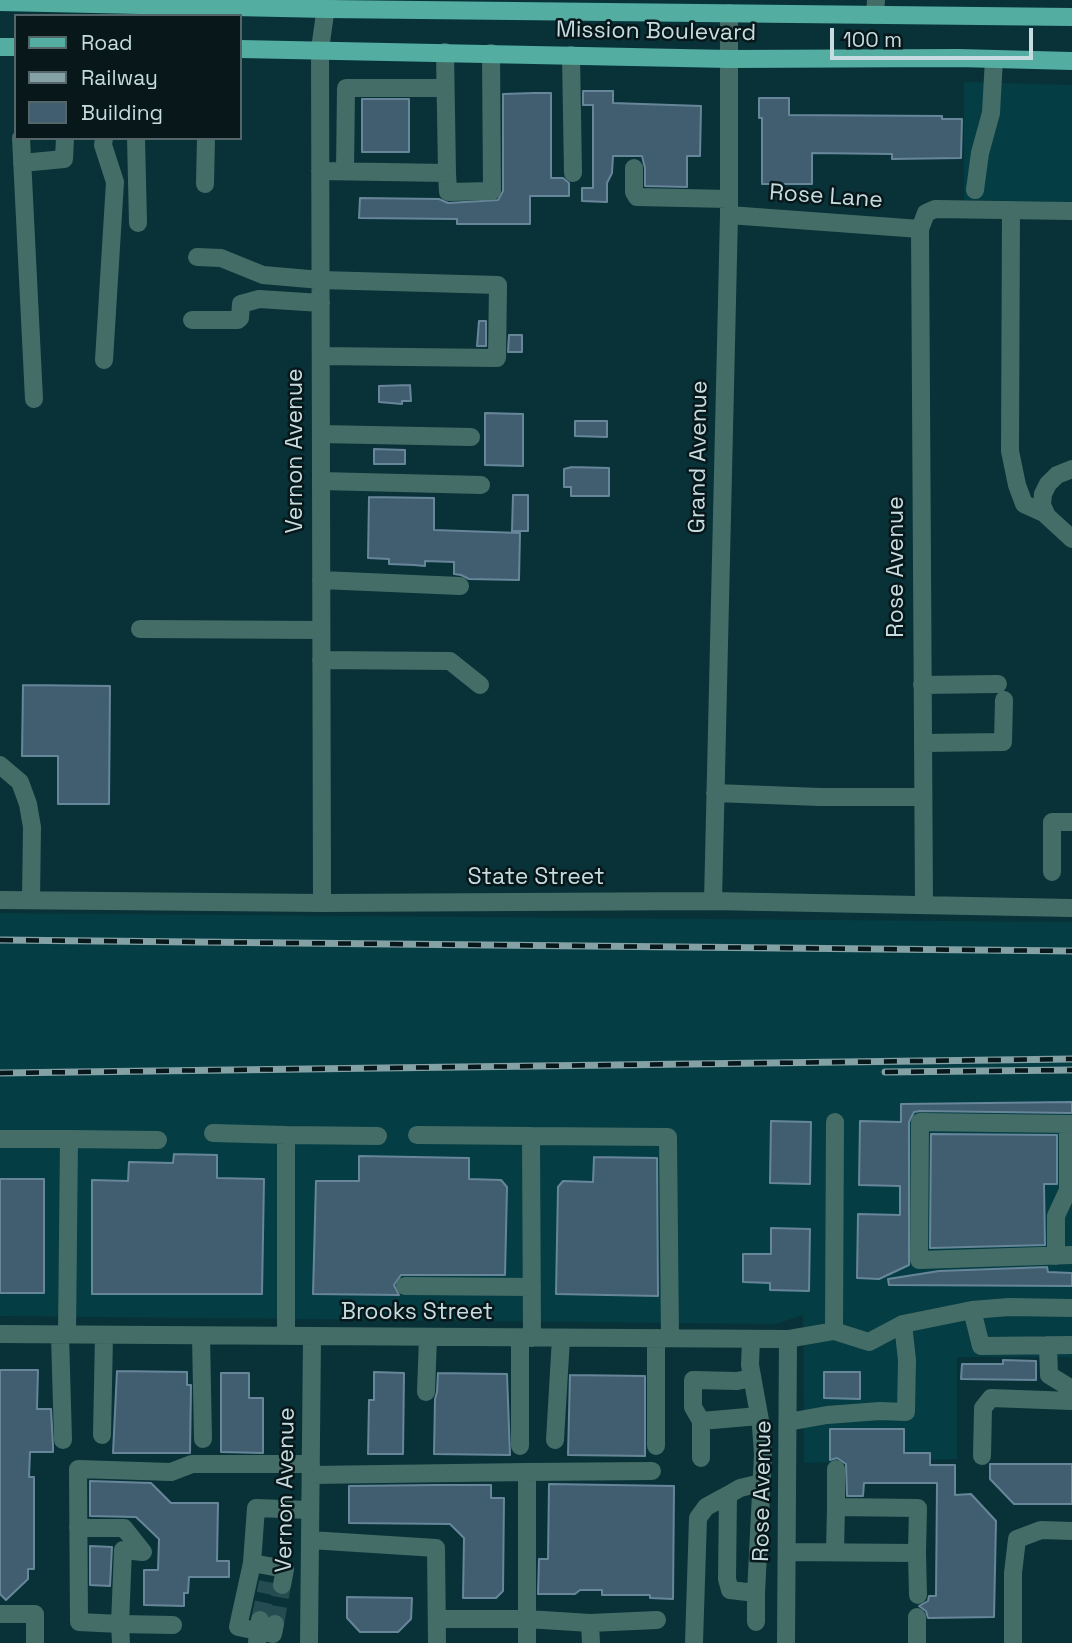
<!DOCTYPE html>
<html>
<head>
<meta charset="utf-8">
<style>
	body { margin:0 }
	#map { position:relative; width:1072px; height:1643px; overflow:hidden; background:#083238; font-family:"Space Grotesk",sans-serif }
	canvas { display:block }
	.legend { position:absolute; left:14px; top:14px; width:228px; height:126px; box-sizing:border-box; background:#07171a; border:2px solid #546669; margin:0; padding:9px 12px; list-style:none; font-size:21px; color:#c7dce0 }
	.legend li { display:flex; align-items:center; gap:14px; height:35px }
	.legend b { width:35px; border:2px solid #546669 }
	.scale { position:absolute; left:830px; top:28px; width:203px; height:32px; box-sizing:border-box; border:4px solid #c7dce0; border-top:0; padding-left:9px; font-size:21px; line-height:24px; white-space:nowrap; color:#c7dce0; -webkit-text-stroke:5px #07171a; paint-order:stroke }
</style>
</head>
<body>
<div id="map">
<canvas width="1072" height="1643"></canvas>
<ul class="legend">
<li><b style="height:9px;background:#54ada1"></b>Road</li>
<li><b style="height:9px;background:#84a1a5"></b>Railway</li>
<li><b style="height:19px;background:#415e70"></b>Building</li>
</ul>
<div class="scale">100 m</div>
</div>
<script>
const ctx = document.querySelector('canvas').getContext('2d');
ctx.lineJoin = 'round';
function fill(path, color) { ctx.fillStyle = color; ctx.fill(path, 'evenodd'); }
const toPath = rows => new Path2D(rows.map(r => 'M' + r).join(''));
function strokePath(path, color, width, dash) { ctx.strokeStyle = color; ctx.lineWidth = width; ctx.lineCap = dash ? 'butt' : 'round'; ctx.setLineDash(dash || []); ctx.stroke(path); }
function drawText(font, color, halo, rows, align = 'center') {
  ctx.font = font + ' "Space Grotesk",sans-serif'; ctx.lineWidth = 5; ctx.setLineDash([]); ctx.textBaseline = 'middle'; ctx.strokeStyle = halo; ctx.fillStyle = color; for (const [text, x, y, turn = 0] of rows) {
    ctx.save(); ctx.translate(x, y); ctx.rotate((+turn || 0) * Math.PI / 180); ctx.textAlign = isNaN(turn) ? turn : align; if (halo) ctx.strokeText(text, 0, 0); ctx.fillText(text, 0, 0); ctx.restore();
  }
}
fill(toPath([
	[964,82,1072,85,1072,202,964,200],
	[0,913,1072,922,1072,1359,1070,1357,957,1357,957,1459,804,1463,803,1315,776,1324,0,1316]
]), '#043d44');
const building = toPath([
	[583,91,613,91,613,103,701,106,700,156,687,156,687,187,645,186,645,168,642,156,613,156,612,173,607,183,607,202,582,201,582,188,593,188,593,105,583,105,583,91],
	[534,93,551,93,551,178,563,178,569,183,569,196,530,196,530,224,457,224,457,219,359,218,360,198,439,199,448,203,498,200,503,191,503,94,534,93],
	[759,98,789,98,789,115,942,116,942,119,962,119,961,158,892,159,892,154,812,153,812,184,762,184,762,118,759,118,759,98],
	[362,99,409,99,409,152,362,152,362,99],
	[479,321,486,321,486,346,477,346,479,321],
	[509,335,522,335,522,352,508,352,509,335],
	[410,385,411,401,402,401,402,404,379,402,379,386,410,385],
	[485,413,523,414,523,466,485,465,485,413],
	[575,421,607,421,607,437,575,436,575,421],
	[374,449,405,450,405,464,374,464,374,449],
	[572,467,609,468,609,496,571,496,571,487,564,487,564,469,572,467],
	[513,495,528,495,528,531,512,531,513,495],
	[369,497,434,498,434,530,520,533,519,580,469,579,461,575,454,574,454,562,425,561,425,566,414,565,389,564,389,559,368,558,369,497],
	[23,685,110,686,109,804,58,804,58,756,22,756,23,685],
	[1072,1102,1072,1113,920,1111,914,1112,909,1122,909,1265,879,1279,857,1278,858,1214,900,1215,900,1186,859,1185,860,1121,901,1122,901,1104,1072,1102],
	[771,1121,811,1122,810,1184,770,1183,771,1121],
	[931,1134,1057,1135,1057,1184,1044,1184,1045,1245,930,1248,931,1134],
	[174,1154,217,1155,217,1178,264,1179,262,1294,92,1294,92,1180,128,1181,129,1162,173,1163,174,1154],
	[359,1156,469,1158,469,1179,501,1180,507,1187,505,1275,401,1275,394,1285,399,1295,313,1294,316,1181,359,1181,359,1156],
	[594,1157,657,1158,658,1296,556,1294,558,1187,563,1181,593,1182,594,1157],
	[0,1179,44,1179,44,1293,0,1293,0,1179],
	[771,1228,810,1229,809,1291,770,1290,770,1283,743,1282,743,1254,771,1254,771,1228],
	[1047,1267,1048,1272,1072,1273,1072,1286,889,1285,888,1279,939,1271,1047,1267],
	[1003,1360,1036,1361,1036,1380,961,1379,962,1364,1003,1364,1003,1360],
	[0,1370,38,1370,37,1409,51,1409,53,1446,53,1452,30,1452,29,1477,34,1477,34,1569,28,1569,28,1579,6,1600,0,1594,0,1370],
	[117,1371,187,1372,187,1385,191,1385,190,1453,113,1453,117,1371],
	[374,1372,404,1373,403,1454,368,1454,369,1400,374,1400,374,1372],
	[824,1372,860,1372,860,1399,824,1398,824,1372],
	[221,1373,249,1373,249,1398,263,1398,263,1453,221,1452,221,1373],
	[438,1373,507,1374,510,1455,434,1454,435,1399,437,1392,438,1373],
	[570,1375,645,1376,645,1456,568,1455,570,1375],
	[830,1429,904,1429,904,1453,930,1453,930,1465,955,1465,955,1495,971,1494,996,1521,994,1617,928,1618,926,1611,919,1606,928,1601,929,1596,936,1596,937,1483,864,1483,863,1496,847,1496,846,1464,837,1458,830,1460,830,1429],
	[990,1464,1072,1464,1072,1504,1014,1504,990,1479,990,1464],
	[90,1481,151,1483,171,1503,218,1503,217,1561,229,1561,229,1577,189,1577,188,1593,184,1593,184,1606,144,1605,144,1570,158,1570,159,1539,136,1517,90,1516,90,1481],
	[549,1484,674,1486,673,1599,650,1598,650,1595,602,1595,602,1590,580,1590,575,1594,538,1594,539,1559,548,1559,549,1484],
	[436,1485,491,1485,491,1498,504,1498,503,1591,496,1598,463,1598,464,1538,450,1524,349,1523,349,1486,436,1485],
	[90,1546,112,1547,110,1586,90,1585,90,1546],
	[347,1597,412,1598,411,1619,398,1632,360,1632,347,1618,347,1597]
]);
fill(building, '#415e70');
strokePath(building, '#678699', 2);
strokePath(toPath([
	[260,1620,268,1582],
	[275,1624,282,1585]
]), '#254c51', 18, [18, 9]);
strokePath(toPath([
	[875,15,876,0],
	[571,55,573,173],
	[21,138,34,399],
	[104,138,103,145,115,182,104,360],
	[136,138,138,223],
	[22,163,64,159,65,138],
	[634,168,634,192,637,197,729,199],
	[320,171,447,173,445,52],
	[345,171,346,88,445,88],
	[447,173,448,192,492,191,491,53],
	[205,184,206,138],
	[975,190,980,153,991,113,994,59],
	[1011,210,1010,451,1017,485,1024,504,1046,514],
	[729,215,920,229],
	[197,257,221,258,263,275,321,280,498,285,497,358,321,356],
	[192,320,238,320,240,318,241,304,259,299,321,303],
	[321,434,471,437],
	[1072,469,1057,475,1048,484,1043,494,1042,505,1047,516,1072,539],
	[321,481,481,485],
	[321,580,460,586],
	[140,629,321,630],
	[321,660,450,661,480,685],
	[922,685,998,684],
	[923,743,1003,742,1004,700],
	[0,765,20,782,28,804,32,827,31,900],
	[715,793,820,797,923,797],
	[1052,872,1052,822,1072,822],
	[0,900,322,903,713,901,1072,908],
	[713,901,729,215,729,13],
	[322,903,320,49,327,0],
	[924,904,920,229,926,213,935,209,1072,211],
	[1072,1124,920,1122,919,1260,1072,1255],
	[213,1133,286,1135,286,1336],
	[286,1135,378,1136],
	[417,1135,531,1136],
	[0,1139,69,1139,67,1335],
	[69,1139,158,1140],
	[1056,1256,1056,1216,1068,1190,1068,1124],
	[405,1286,532,1287],
	[972,1310,981,1346,1072,1345],
	[834,1331,835,1122],
	[0,1334,788,1339,834,1331,869,1342,903,1324,972,1310,1009,1307,1072,1308],
	[60,1335,63,1440],
	[201,1336,203,1439],
	[520,1338,520,1446],
	[532,1338,531,1136,668,1137,670,1338],
	[751,1339,750,1365,761,1426,763,1454,756,1593,730,1590,727,1579,728,1495,740,1488,761,1483],
	[1048,1345,1049,1375,1072,1389],
	[752,1378,737,1381,693,1380,693,1407,701,1421,759,1416],
	[426,1392,428,1337],
	[701,1421,701,1458],
	[788,1422,827,1415,880,1411,906,1412,907,1360,903,1324],
	[102,1435,104,1335],
	[555,1440,561,1338],
	[656,1446,656,1338],
	[982,1456,983,1408,991,1398,1072,1401],
	[311,1475,527,1472],
	[836,1507,836,1469],
	[78,1528,124,1528,143,1552,123,1550,120,1624,173,1625],
	[310,1540,436,1548,437,1643],
	[787,1552,917,1553,918,1508,836,1507,835,1552],
	[917,1553,918,1595],
	[252,1563,238,1627,258,1631,260,1620],
	[282,1585,285,1569,252,1563,256,1508,310,1510],
	[0,1614,35,1614,35,1643],
	[438,1619,527,1619,527,1643],
	[756,1622,756,1593],
	[590,1623,657,1620],
	[121,1643,120,1624,79,1622,78,1469,171,1472,192,1464,311,1464],
	[257,1643,258,1631,273,1634,275,1624],
	[309,1643,312,1337],
	[591,1643,590,1623,527,1619,527,1472,652,1471],
	[694,1643,698,1518,706,1507,728,1495],
	[786,1643,788,1339],
	[917,1643,917,1617],
	[1013,1643,1013,1573,1017,1539,1041,1530,1072,1531]
]), '#456d67', 18);
strokePath(toPath([
	[0,2,327,9,1072,17],
	[0,47,16,47],
	[240,49,729,59,958,58,1072,61]
]), '#54ada1', 18);
const rail = toPath([
	[0,940,1072,951],
	[885,1072,1072,1070],
	[0,1073,1072,1059]
]);
strokePath(rail, '#84a1a5', 7);
strokePath(rail, '#07171a', 4.5, [13]);
drawText('23px', '#c7dce0', '#07171a', [
	["Mission Boulevard",656,32,1],
	["Rose Lane",826,197,4],
	["Vernon Avenue",296,451,-90],
	["Grand Avenue",699,457,-89],
	["Rose Avenue",897,567,-90],
	["State Street",536,878],
	["Brooks Street",417,1313],
	["Vernon Avenue",286,1490,-89],
	["Rose Avenue",763,1491,-89]
]);
</script>
</body>
</html>
